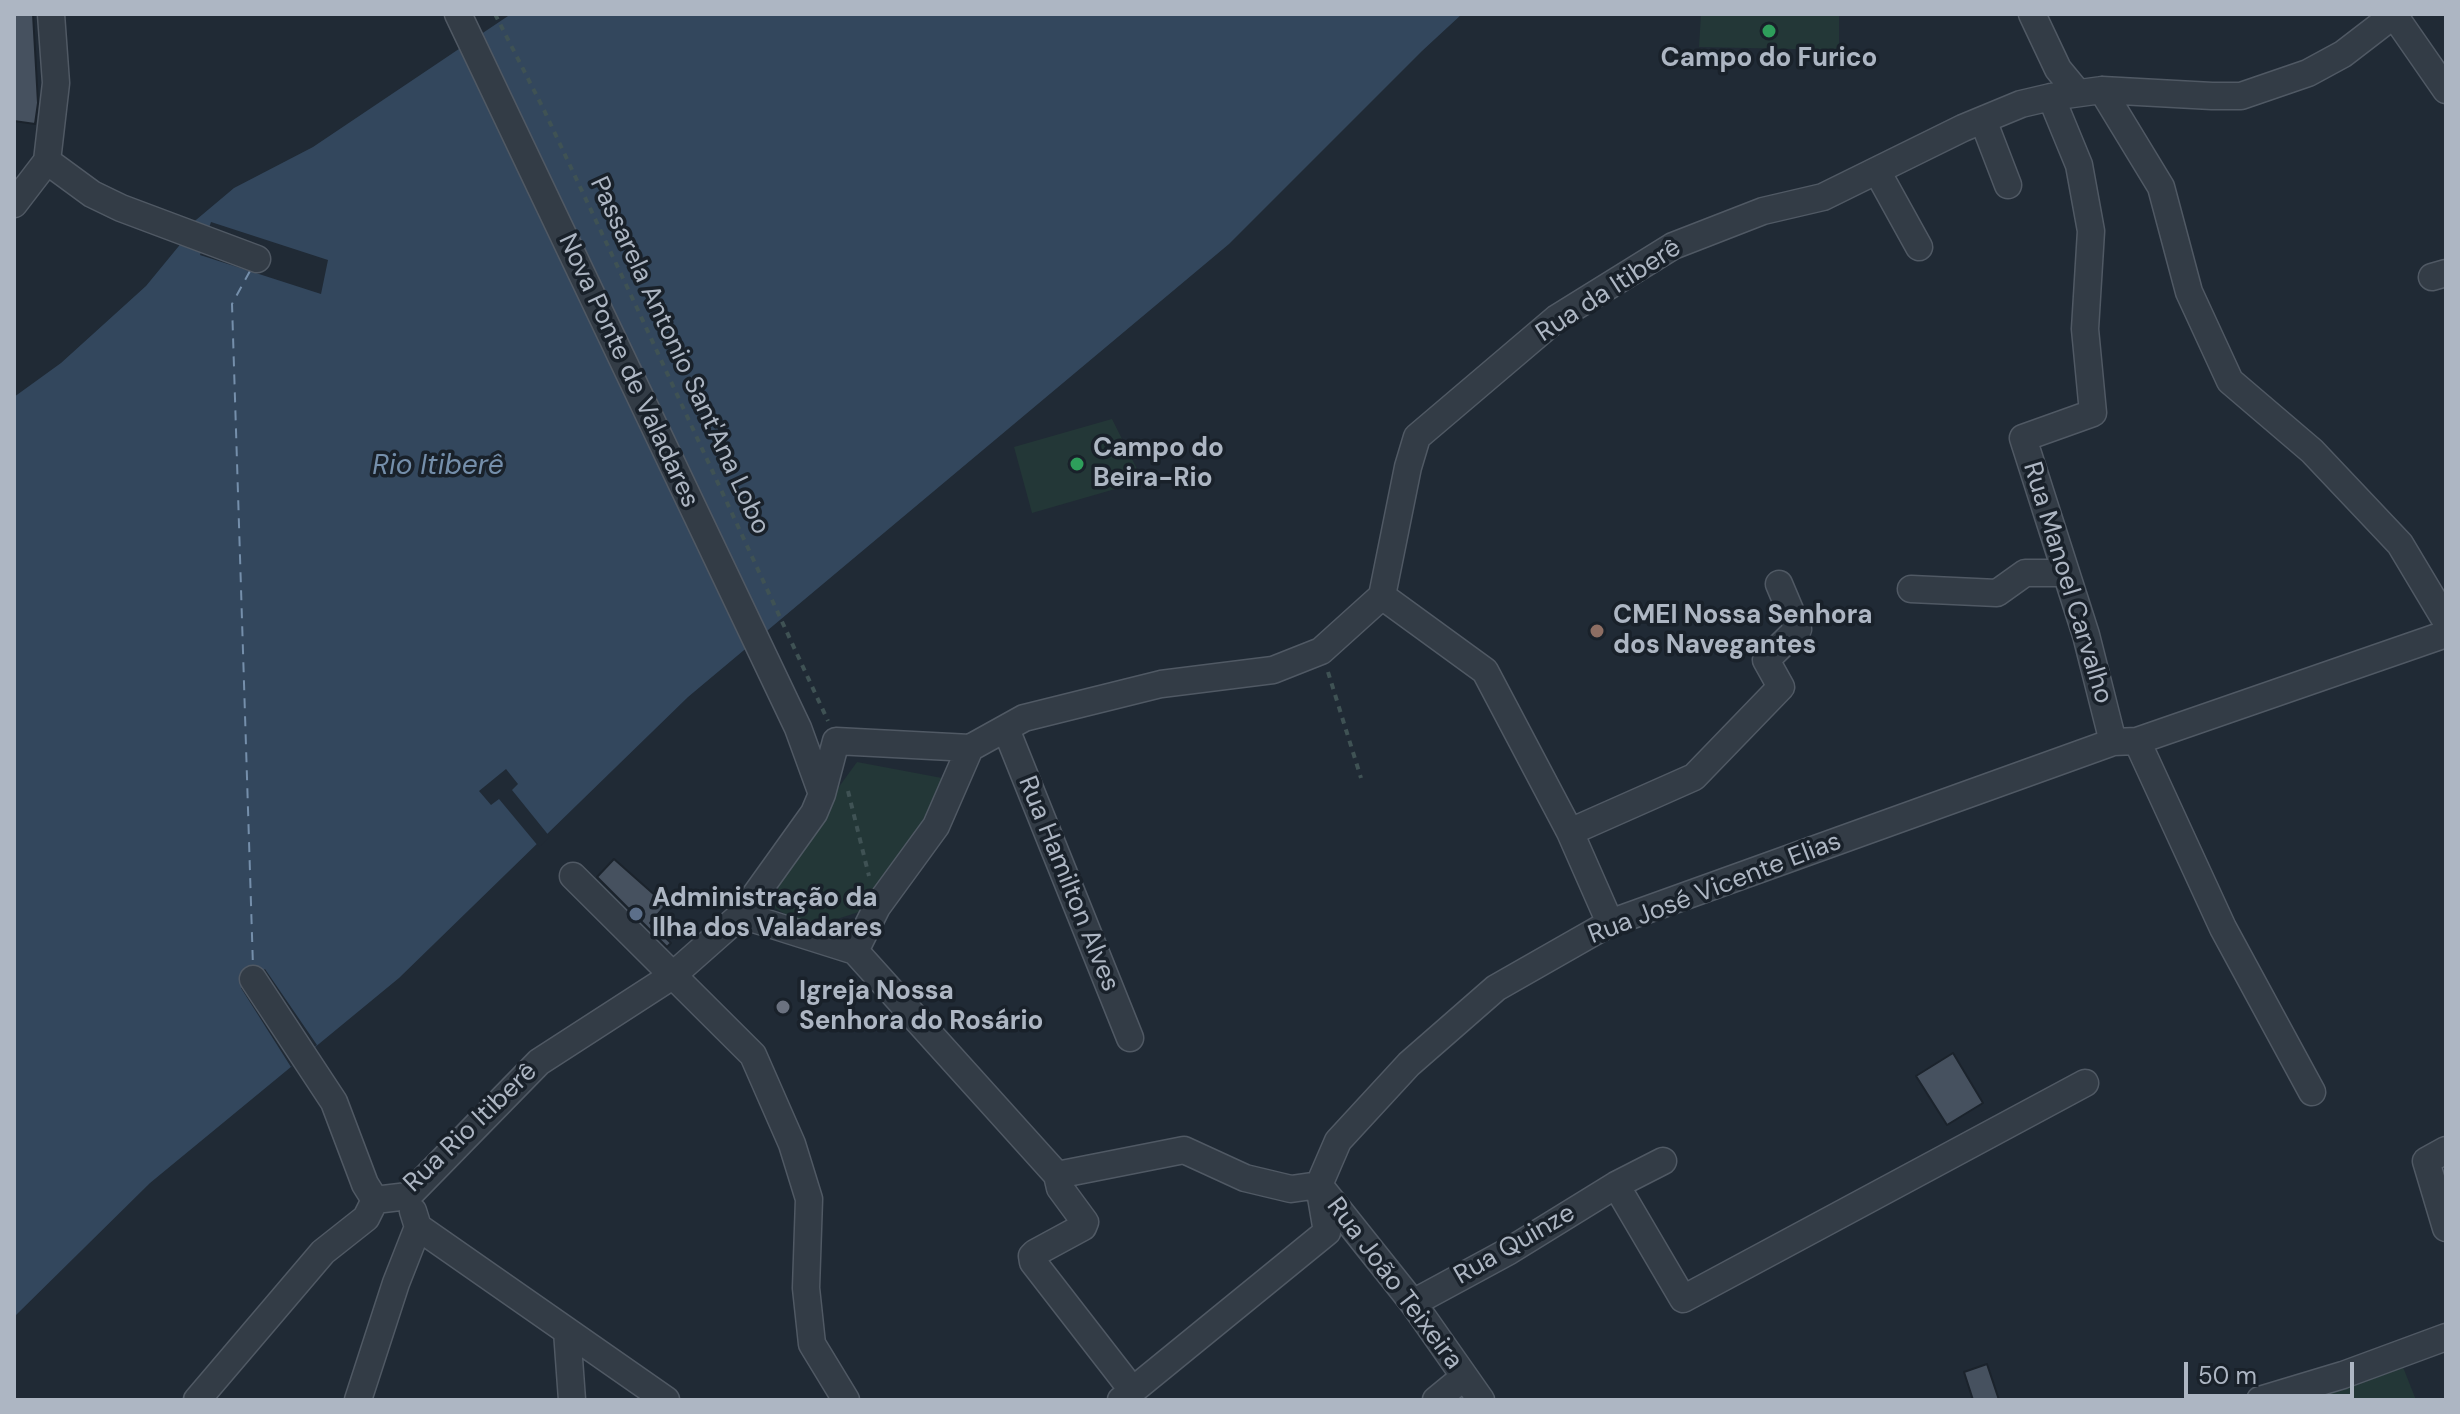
<!DOCTYPE html>
<html>
<head>
<meta charset="utf-8">
<style>
	body { margin:0 }
	#map { position:relative; width:2460px; height:1414px; overflow:hidden; background:#202a35; font-family:"DM Sans",sans-serif }
	canvas { display:block }
	.frame { position:absolute; inset:0; border:16px solid #adb6c3; pointer-events:none }
	.scale { position:absolute; left:2184px; top:1362px; width:170px; height:36px; box-sizing:border-box; border:4px solid #adb6c3; border-top:0; padding-left:10px; font-size:24px; line-height:28px; white-space:nowrap; color:#adb6c3; -webkit-text-stroke:6px #19212a; paint-order:stroke }
</style>
</head>
<body>
<div id="map">
<canvas width="2460" height="1414"></canvas>
<div class="frame"></div>
<div class="scale">50 m</div>
</div>
<script>
const ctx = document.querySelector('canvas').getContext('2d');
ctx.lineJoin = 'round';
function fill(path, color) { ctx.fillStyle = color; ctx.fill(path, 'evenodd'); }
const toPath = rows => new Path2D(rows.map(r => 'M' + r).join(''));
function strokePath(path, color, width, dash) { ctx.strokeStyle = color; ctx.lineWidth = width; ctx.lineCap = dash ? 'butt' : 'round'; ctx.setLineDash(dash || []); ctx.stroke(path); }
function drawText(font, color, halo, rows, align = 'center') {
  ctx.font = font + ' "DM Sans",sans-serif'; ctx.lineWidth = 7; ctx.setLineDash([]); ctx.textBaseline = 'middle'; ctx.strokeStyle = halo; ctx.fillStyle = color; for (const [text, x, y, turn = 0] of rows) {
    ctx.save(); ctx.translate(x, y); ctx.rotate((+turn || 0) * Math.PI / 180); ctx.textAlign = isNaN(turn) ? turn : align; if (halo) ctx.strokeText(text, 0, 0); ctx.fillText(text, 0, 0); ctx.restore();
  }
}
fill(toPath([
	[1701,14,1839,14,1839,50,1699,47],
	[1112,419,1143,481,1032,513,1014,447],
	[857,762,942,778,944,801,862,911,809,928,766,903,783,864],
	[2401,1362,2416,1400,2300,1400]
]), '#233737');
fill(toPath([
	[511,14,1462,14,1422,51,1229,244,688,697,399,978,150,1183,14,1317,14,397,61,363,146,286,183,241,190,225,234,188,313,147]
]), '#33475d');
fill(toPath([
	[211,222,328,260,321,294,200,255],
	[506,769,518,784,512,790,550,837,539,847,499,799,491,805,479,791],
	[265,969,317,1045,291,1067,241,988]
]), '#202a35');
strokePath(toPath([
	[250,271,232,304,253,967]
]), '#758fab', 2, [10, 8]);
const building = toPath([
	[14,14,33,14,38,103,35,124,14,121,14,14],
	[614,859,666,905,650,923,671,943,667,947,597,877,614,859],
	[1953,1053,1983,1103,1947,1125,1916,1076,1953,1053],
	[1987,1364,1999,1400,1973,1400,1964,1372,1987,1364]
]);
fill(building, '#46515f');
strokePath(building, '#1b232c', 2);
const minor = toPath([
	[458,14,798,728,822,794],
	[2032,14,2058,69,2077,92],
	[2394,15,2446,90],
	[2102,90,2161,187,2189,292,2230,381,2312,451,2400,544,2446,621],
	[2051,97,2079,165,2091,231,2085,329,2093,413,2023,438,2086,635,2113,742],
	[1983,120,2008,185],
	[47,161,92,194,121,208,257,259],
	[1877,171,1919,247],
	[14,204,47,161,56,83,51,14],
	[2432,277,2446,273],
	[1911,589,1997,593,2025,573,2066,573],
	[1382,596,1485,671,1570,832,1610,923],
	[1006,729,1130,1038],
	[2137,741,2223,928,2312,1092],
	[970,748,1024,718,1161,684,1273,670,1321,651,1382,596,1408,467,1417,437,1557,318,1673,246,1763,211,1823,197,1963,128,2021,104,2051,97,2102,90,2212,96,2241,96,2308,73,2343,54,2395,14],
	[1570,832,1694,777,1781,687,1766,660,1798,629,1779,584],
	[573,876,753,1055,792,1144,809,1199,806,1288,812,1344,846,1400],
	[741,915,855,951,1057,1175,1184,1150,1245,1178,1291,1189,1319,1185,1413,1303,1481,1400],
	[855,951,877,907,936,826,970,748],
	[253,979,334,1102,365,1184,375,1200],
	[2446,1150,2426,1161,2446,1228],
	[1057,1175,1060,1188,1085,1222,1083,1227,1035,1253,1032,1256,1033,1262,1133,1391],
	[1616,1185,1683,1299,2085,1083],
	[418,1227,666,1400],
	[1413,1303,1509,1251,1616,1185,1663,1161],
	[567,1331,572,1400],
	[197,1400,323,1252,366,1218,375,1200,408,1196,539,1062,672,976,741,915,814,813,822,794,836,741,970,748],
	[358,1400,396,1283,418,1227,413,1211],
	[1121,1400,1327,1232,1319,1185,1338,1141,1409,1064,1496,988,1610,923,2113,742,2137,741,2446,634],
	[1436,1400,1464,1377],
	[2260,1400,2343,1375,2446,1337]
]);
strokePath(minor, '#505964', 29);
strokePath(toPath([
	[495,14,543,108,637,308,828,721],
	[1328,672,1361,778],
	[848,791,869,876]
]), '#3f5254', 4, [6, 6]);
strokePath(minor, '#333c46', 26);
for (const [x, y, r, color] of [
	[1769,31,8,"#2e9e5b"],
	[1077,464,8,"#2e9e5b"],
	[1597,631,8,"#8d6e63"],
	[636,914,8,"#5c6f8a"],
	[783,1007,8,"#6b7280"]
]) { const dot = new Path2D(); dot.arc(x, y, r, 0, 2 * Math.PI); ctx.fillStyle = color; ctx.fill(dot); strokePath(dot, '#19212a', 3); }
drawText('bold 26px', '#adb6c3', '#19212a', [
	["Campo do Furico",1769,59,"center"],
	["Campo do",1093,449],
	["Beira-Rio",1093,479],
	["CMEI Nossa Senhora",1613,616],
	["dos Navegantes",1613,646],
	["Administração da",652,899],
	["Ilha dos Valadares",652,929],
	["Igreja Nossa",799,992],
	["Senhora do Rosário",799,1022]
], 'left');
drawText('26px', '#adb6c3', '#19212a', [
	["Rua da Itiberê",1609,291,-33],
	["Passarela Antonio Sant'Ana Lobo",679,356,65],
	["Nova Ponte de Valadares",628,371,65],
	["Rua Manoel Carvalho",2067,583,73],
	["Rua Hamilton Alves",1068,884,68],
	["Rua José Vicente Elias",1715,889,-21],
	["Rua Rio Itiberê",471,1128,-44],
	["Rua Quinze",1515,1245,-30],
	["Rua João Teixeira",1394,1284,53]
]);
drawText('italic 28px', '#758fab', '#19212a', [
	["Rio Itiberê",438,467]
]);
</script>
</body>
</html>
